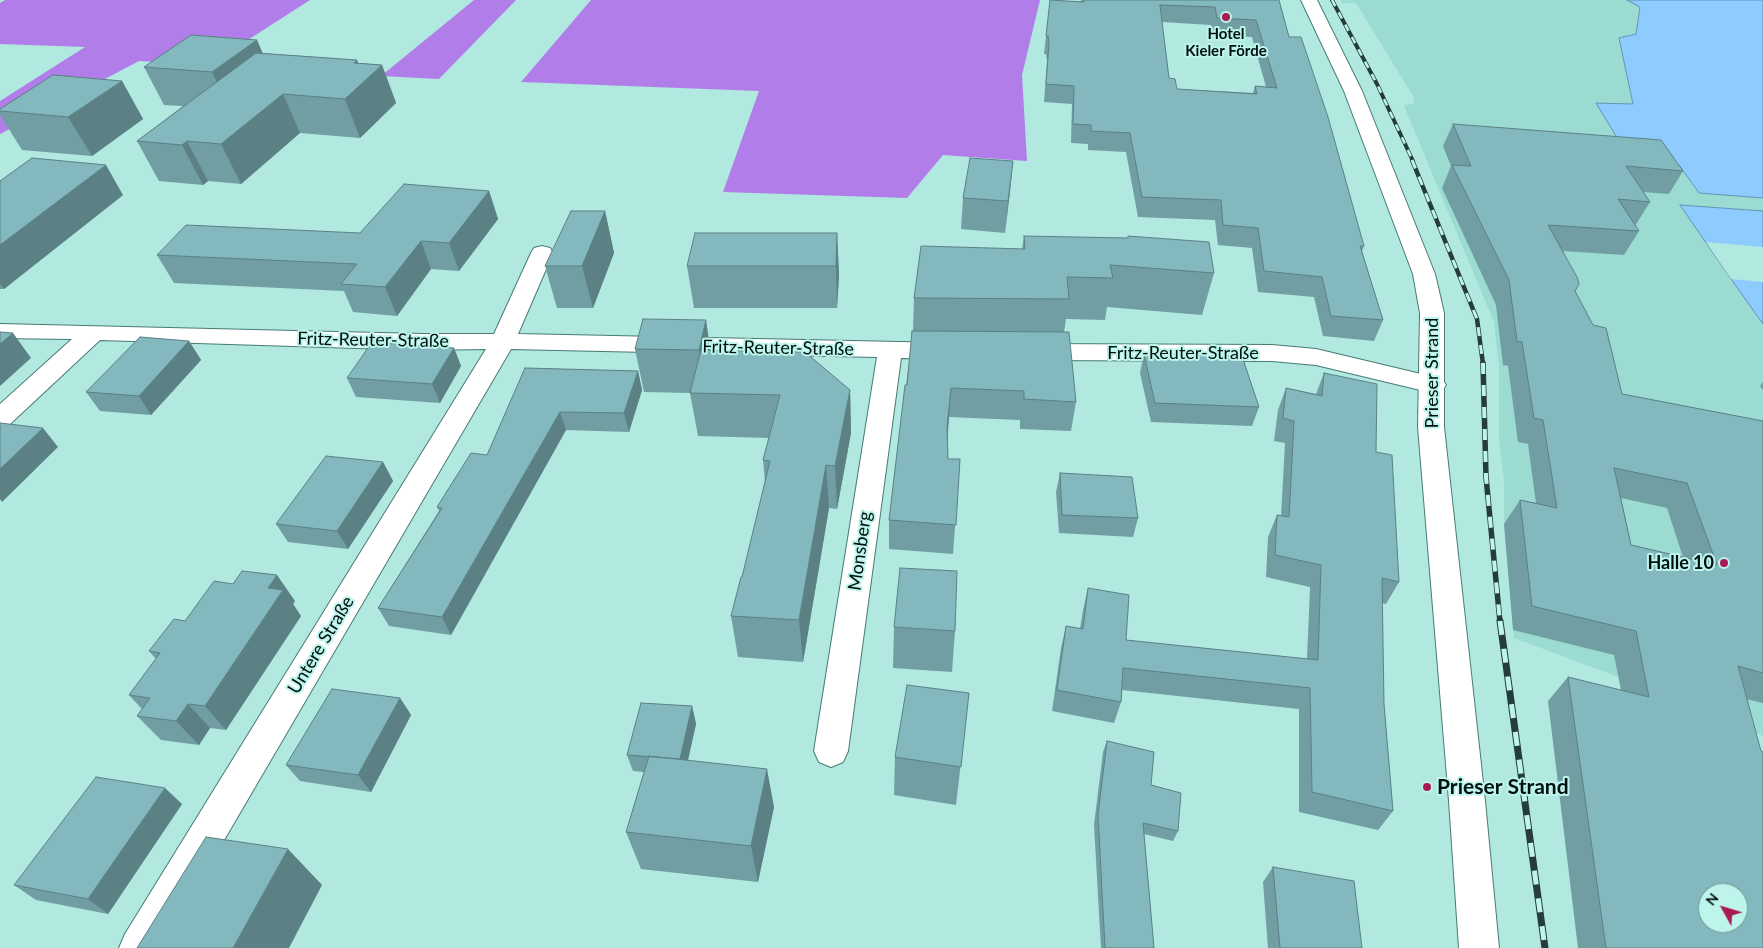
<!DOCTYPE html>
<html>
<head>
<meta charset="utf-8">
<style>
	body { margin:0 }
	#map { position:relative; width:1763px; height:948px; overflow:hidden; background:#b1e8df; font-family:Lato,sans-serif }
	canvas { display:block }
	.north { position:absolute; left:1698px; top:883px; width:50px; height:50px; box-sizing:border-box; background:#bdf5ec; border:1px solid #719993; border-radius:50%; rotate:309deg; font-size:14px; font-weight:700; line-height:20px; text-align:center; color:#00100e }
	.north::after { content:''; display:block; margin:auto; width:18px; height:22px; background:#aa1952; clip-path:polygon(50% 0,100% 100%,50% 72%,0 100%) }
</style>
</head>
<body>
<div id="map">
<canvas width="1763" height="948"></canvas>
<div class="north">N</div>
</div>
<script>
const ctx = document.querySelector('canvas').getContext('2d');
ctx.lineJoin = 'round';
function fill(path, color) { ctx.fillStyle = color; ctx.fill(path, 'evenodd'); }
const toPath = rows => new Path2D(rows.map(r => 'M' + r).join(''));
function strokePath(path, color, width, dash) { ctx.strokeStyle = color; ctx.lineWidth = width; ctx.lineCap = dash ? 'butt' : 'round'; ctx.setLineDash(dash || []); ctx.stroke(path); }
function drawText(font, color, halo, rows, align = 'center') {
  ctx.font = font + ' Lato,sans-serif'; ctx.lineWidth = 4; ctx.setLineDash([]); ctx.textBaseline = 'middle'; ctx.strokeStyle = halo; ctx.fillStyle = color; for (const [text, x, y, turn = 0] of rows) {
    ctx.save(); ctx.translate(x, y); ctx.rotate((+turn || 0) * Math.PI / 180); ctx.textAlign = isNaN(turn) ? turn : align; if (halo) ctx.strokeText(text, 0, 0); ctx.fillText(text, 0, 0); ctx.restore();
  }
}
fill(toPath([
	[1341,0,1627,0,1640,7,1636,34,1620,39,1633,104,1596,103,1679,165,1699,193,1763,198,1763,211,1681,206,1763,324,1763,736,1715,713,1514,638,1504,524,1504,481,1499,440,1499,366,1494,322,1407,113,1404,105,1414,104,1413,96,1356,3,1342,3]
]), '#9bdbd2');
fill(toPath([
	[5,0,310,0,209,65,139,61,0,134,0,101,85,47,0,44,0,3],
	[474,0,516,0,439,79,381,76],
	[591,0,1040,0,1022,75,1027,161,943,155,907,198,723,192,759,91,521,82]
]), '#b17ee9');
const water = toPath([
	[1627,0,1763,0,1763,198,1699,193,1679,165,1619,141,1596,103,1633,104,1619,38,1636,34,1640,7,1627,0],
	[1680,205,1763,211,1763,324,1731,279,1680,205]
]);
fill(water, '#8ecbfe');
strokePath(water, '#6393b6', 1);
fill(toPath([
	[1706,242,1763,247,1763,282,1731,279]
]), '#b1e8df');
const street = toPath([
	[542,246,550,248,553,253,518,334,947,343,956,346,959,351,956,356,947,359,901,358,848,751,843,762,831,767,819,762,814,751,877,357,511,349,161,948,119,948,125,934,486,349,422,350,100,340,9,425,0,428,0,404,72,339,0,338,0,324,422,334,494,334,531,253,534,248,542,246],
	[1033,344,1272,345,1316,349,1442,379,1446,385,1442,391,1433,393,1316,365,1272,361,1033,360,1024,357,1021,352,1024,347,1033,344]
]);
const secondary = toPath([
	[1301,0,1317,0,1362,91,1435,274,1444,313,1444,427,1485,801,1499,948,1459,948,1449,801,1418,427,1420,313,1413,274,1344,91,1301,0]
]);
strokePath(street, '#477b74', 2);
strokePath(secondary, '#477b74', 2);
fill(street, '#fff');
fill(secondary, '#fff');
const railFar3 = toPath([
	[1332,0,1377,84,1413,161]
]);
const railFar2 = toPath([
	[1412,160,1477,319,1483,364]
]);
const railFar1 = toPath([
	[1483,363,1486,477,1500,622]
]);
const rail = toPath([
	[1500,621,1545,948]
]);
strokePath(railFar3, '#253d3a', 4);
strokePath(railFar2, '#253d3a', 4.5);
strokePath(railFar1, '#253d3a', 5.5);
strokePath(rail, '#253d3a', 7);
strokePath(railFar3, '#bdf5ec', 2.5, [7]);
strokePath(railFar2, '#bdf5ec', 3, [9]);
strokePath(railFar1, '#bdf5ec', 4, [11]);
strokePath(rail, '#bdf5ec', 5, [14]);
fill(toPath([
	[1050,0,1081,2,1081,0,1279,0,1289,37,1364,246,1362,251,1383,320,1374,341,1323,336,1314,297,1258,292,1252,248,1218,245,1215,220,1138,217,1126,152,1088,150,1088,144,1071,143,1072,104,1044,102,1047,61,1046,54,1044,54],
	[1162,22,1211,25,1213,35,1252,37,1266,87,1255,86,1253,93,1177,89,1169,78],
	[257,40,262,53,357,60,358,63,382,65,396,103,360,138,300,133,241,184,208,181,203,185,159,181,137,141,183,106,164,105,144,67],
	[122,81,143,119,92,156,22,150,0,115,0,109],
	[1453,124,1683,171,1669,194,1643,192,1650,202,1635,226,1639,231,1624,255,1563,251,1575,291,1622,394,1763,421,1763,703,1746,699,1763,948,1578,948,1548,701,1568,677,1621,690,1614,655,1513,630,1504,524,1520,500,1536,503,1528,444,1518,442,1508,366,1503,365,1496,305,1442,188,1451,166,1443,146],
	[1621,498,1667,508,1683,557,1631,545],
	[1013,161,1005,233,961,229,963,198],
	[0,181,123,195,4,289,0,289],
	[489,191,498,219,459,271,431,269,397,316,353,312,344,291,174,283,157,255,360,233],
	[605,211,614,253,593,308,557,308,545,266],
	[837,233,839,275,837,308,694,308,687,266],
	[1024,236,1214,273,1202,315,1107,307,1105,320,1066,319,1064,332,1076,402,1071,431,1020,429,1020,420,949,417,948,435,948,459,960,459,953,554,889,549,889,520,913,331,914,298,1022,249],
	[706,320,710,350,850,390,851,433,837,509,829,508,803,662,738,657,731,616,742,577,765,482,763,460,769,438,698,436,690,393,644,392,635,349],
	[189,341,201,360,151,415,100,411,86,392],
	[454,348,461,366,440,403,356,397,347,378],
	[1144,354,1259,407,1252,426,1151,422,1140,373],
	[525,368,638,371,642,390,629,432,566,430,451,635,389,626,378,608,439,511,437,507,487,455],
	[1324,373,1376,452,1399,582,1386,604,1382,603,1384,704,1393,811,1378,830,1299,812,1299,709,1122,690,1121,702,1114,723,1052,711,1061,648,1066,626,1080,629,1083,610,1088,588,1126,640,1307,659,1310,587,1266,577,1268,537,1277,515,1281,516,1285,443,1274,441,1278,410,1286,388,1316,394],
	[1763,382,1763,390,1760,386],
	[383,462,393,481,348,549,288,542,276,524],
	[1060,473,1138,518,1133,537,1059,533,1056,492],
	[295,601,293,604,301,616,226,730,210,728,199,745,161,740,137,716,142,709,129,695,156,659,149,651,185,621],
	[894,627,955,631,952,672,893,668],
	[969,693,956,805,894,795,895,757],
	[400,698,411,715,371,792,300,781,286,765],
	[692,706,696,724,688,761,774,807,758,882,641,869,626,832,644,772,633,771,627,755],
	[1107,741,1151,785,1178,831,1173,841,1144,834,1154,948,1101,948,1094,825,1103,752],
	[182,804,108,914,36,900,14,885],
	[1273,867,1362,948,1268,948,1263,882]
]), '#709ea3');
fill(toPath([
	[257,40,273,77,230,110,212,72],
	[357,60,365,81,382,65,396,103,360,138,345,99,354,63],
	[122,81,143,119,92,156,68,117],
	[283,94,300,133,241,184,221,144],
	[187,141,208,181,203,185,182,145],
	[1013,161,1010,192,1005,233,1008,201],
	[106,165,123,195,4,289,0,284,0,245],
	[489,191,498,219,459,271,449,243],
	[605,211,614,253,593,308,582,266],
	[837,233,839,275,837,308,836,266],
	[421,241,431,269,397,316,385,287],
	[706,320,712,362,706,393,699,350],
	[13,333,31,358,0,386,0,344],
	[189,341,201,360,151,415,139,396],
	[454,348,461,366,440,403,432,384],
	[638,371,642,390,629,432,624,413],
	[951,388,949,417,945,456,947,427],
	[850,390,851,433,837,509,835,466],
	[560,412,566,430,451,635,442,617],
	[43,428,58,447,2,502,0,499,0,469],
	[383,462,393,481,348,549,337,531],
	[826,465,829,508,803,662,799,620],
	[277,575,295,601,293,604,301,616,226,730,205,706,268,588],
	[400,698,411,715,371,792,358,775],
	[188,704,210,728,199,745,176,721],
	[692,706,696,724,684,776,680,759],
	[767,769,774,807,758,882,751,846],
	[165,788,182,804,108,914,88,899],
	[288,849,322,885,289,948,233,948]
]), '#5b8185');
const building = toPath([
	[1050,0,1084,2,1084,0,1279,0,1289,37,1301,37,1328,117,1364,246,1360,246,1383,320,1331,316,1322,277,1264,271,1258,228,1223,225,1221,200,1142,197,1130,133,1091,131,1091,125,1073,124,1074,86,1046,84,1049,43,1048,36,1046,36,1050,0],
	[1160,5,1215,7,1217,18,1256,20,1277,88,1255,86,1257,94,1177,89,1175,79,1169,78,1160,5],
	[191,35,257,40,212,72,144,67,191,35],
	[256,53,357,60,354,63,382,65,345,99,283,94,221,144,187,141,182,145,137,141,256,53],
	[53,75,122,81,68,117,0,111,0,109,53,75],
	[1453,124,1661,140,1683,171,1626,166,1650,202,1618,199,1639,231,1548,225,1577,277,1579,284,1575,291,1593,325,1606,328,1622,394,1763,421,1763,673,1738,666,1761,751,1763,752,1763,948,1606,948,1568,677,1649,697,1636,631,1532,606,1520,500,1557,508,1543,420,1534,418,1522,342,1517,341,1509,280,1452,165,1471,166,1453,124],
	[1614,468,1687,483,1717,565,1631,545,1614,468],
	[1708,893,1738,893,1738,923,1708,923,1708,893],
	[32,158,106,165,0,245,0,181,32,158],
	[970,158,1013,161,1008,201,963,198,970,158],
	[404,184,489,191,449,243,421,241,385,287,341,284,357,264,157,255,186,225,360,233,404,184],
	[571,211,605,211,582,266,545,266,571,211],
	[695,233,837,233,836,266,687,266,695,233],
	[1024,236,1128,238,1128,236,1209,242,1214,273,1110,265,1113,278,1067,277,1069,299,914,298,921,246,1025,249,1024,236],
	[643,319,706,320,699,350,635,349,643,319],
	[912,331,1069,332,1076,402,1024,399,1024,391,951,388,947,427,948,459,960,459,956,525,889,520,905,385,907,385,912,331],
	[0,332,13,333,0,344,0,332],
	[140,337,189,341,139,396,86,392,140,337],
	[372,342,454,348,432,384,347,378,372,342],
	[701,350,805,352,850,390,835,466,826,465,799,620,731,616,741,577,742,577,770,461,763,460,780,395,690,393,701,350],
	[1144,354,1242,356,1259,407,1155,403,1144,354],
	[525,368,638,371,624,413,560,412,442,617,378,608,442,508,437,507,471,453,487,455,525,368],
	[1324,373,1377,384,1376,452,1392,455,1399,582,1382,578,1384,704,1393,811,1312,792,1310,688,1123,668,1121,702,1057,690,1066,626,1083,629,1088,588,1129,595,1126,640,1318,660,1321,565,1275,555,1277,515,1289,517,1294,421,1283,418,1286,388,1322,396,1324,373],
	[0,423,43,428,0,469,0,423],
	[326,456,383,462,337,531,276,524,326,456],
	[1060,473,1132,477,1138,518,1062,515,1060,473],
	[900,568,957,571,955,631,894,627,900,568],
	[242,571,277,575,268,588,283,590,205,706,188,704,176,721,137,716,150,698,129,695,160,653,149,651,174,619,185,621,214,581,233,584,242,571],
	[907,685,969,693,961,767,895,757,907,685],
	[332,689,400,698,358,775,286,765,332,689],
	[641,703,692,706,680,759,627,755,641,703],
	[1107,741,1154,752,1151,785,1181,793,1178,831,1143,823,1154,948,1105,948,1098,815,1107,741],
	[649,756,767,769,751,846,626,832,649,756],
	[96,777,165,788,88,899,14,885,96,777],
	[206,837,288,849,233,948,137,948,206,837],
	[1273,867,1354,881,1362,948,1280,948,1273,867]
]);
fill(building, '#82b8be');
strokePath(building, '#5b8185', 1);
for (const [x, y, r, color] of [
	[1226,17,5,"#aa1952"],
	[1724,563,5,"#aa1952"],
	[1427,787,5,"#aa1952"]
]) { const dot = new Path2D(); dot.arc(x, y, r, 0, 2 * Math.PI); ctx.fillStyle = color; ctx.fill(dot); strokePath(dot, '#bdf5ec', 2); }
drawText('bold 15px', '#00100e', '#bdf5ec', [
	["Hotel",1226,34],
	["Kieler Förde",1226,51]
]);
drawText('18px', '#00100e', '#bdf5ec', [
	["Fritz-Reuter-Straße",373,340,1],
	["Fritz-Reuter-Straße",778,348,1],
	["Fritz-Reuter-Straße",1183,353],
	["Prieser Strand",1432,373,-90],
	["Monsberg",860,551,-82],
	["Untere Straße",321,645,-59]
]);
drawText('bold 18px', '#00100e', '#bdf5ec', [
	["Halle 10",1714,563]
], 'right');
drawText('bold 21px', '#00100e', '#bdf5ec', [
	["Prieser Strand",1437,787]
], 'left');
</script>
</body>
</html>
